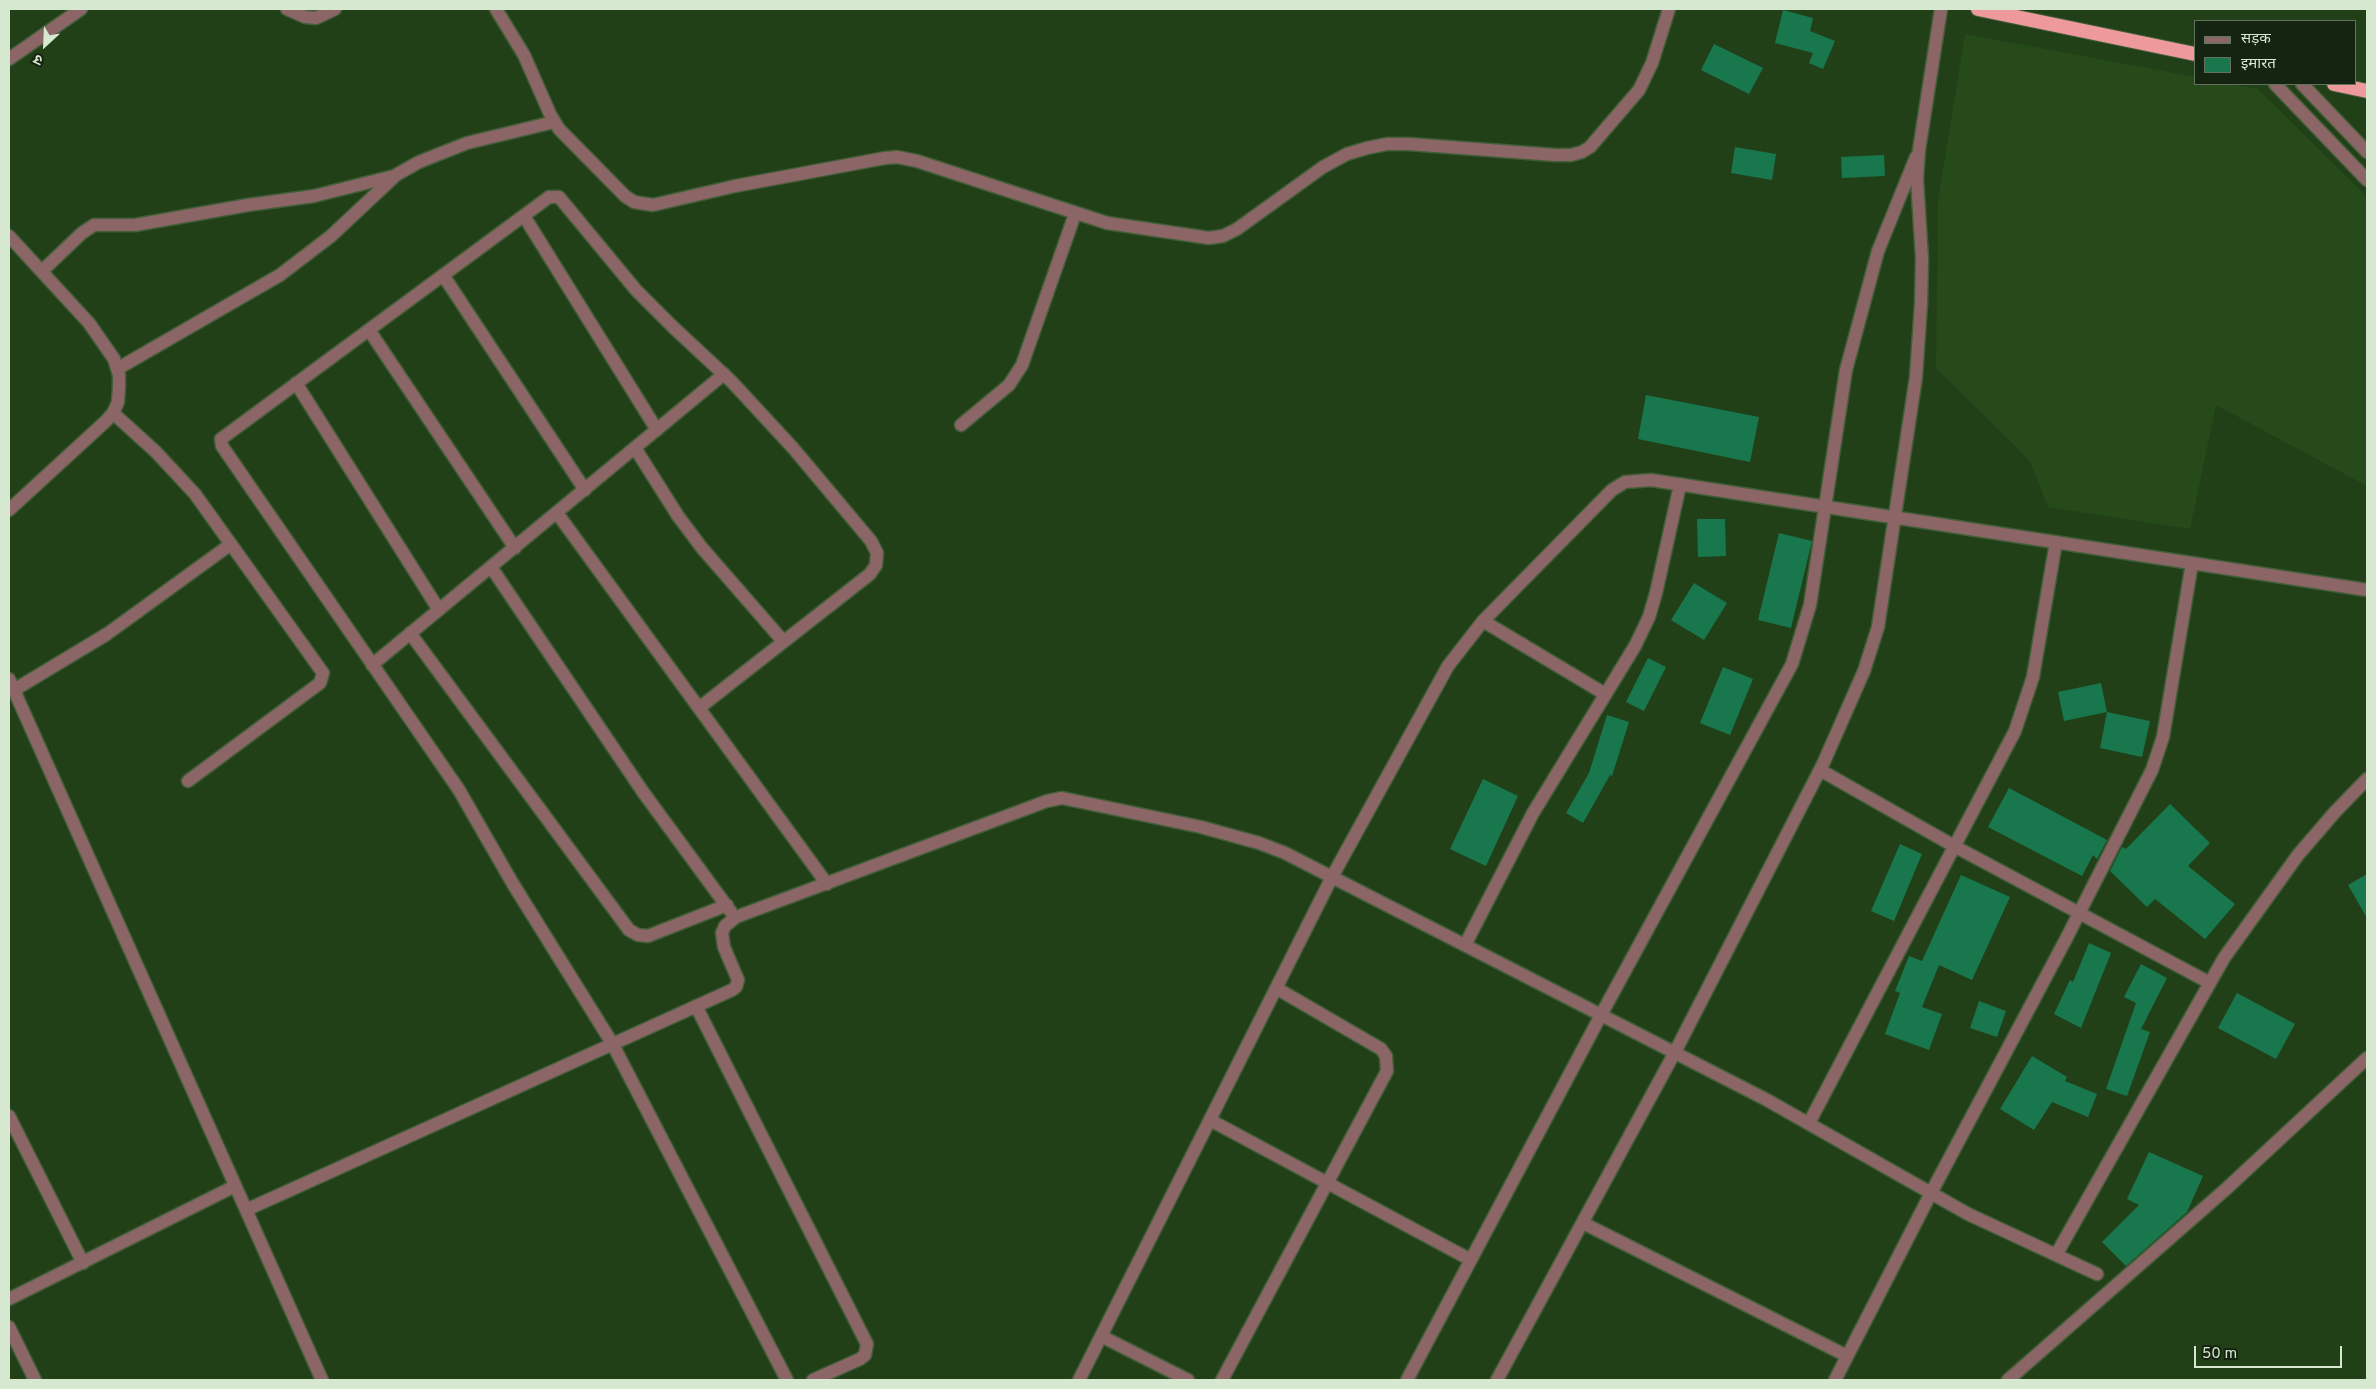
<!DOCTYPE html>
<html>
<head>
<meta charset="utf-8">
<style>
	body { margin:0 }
	#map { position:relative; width:2376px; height:1389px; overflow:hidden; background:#224018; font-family:Overpass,"Noto Sans Devanagari",sans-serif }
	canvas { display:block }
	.frame { position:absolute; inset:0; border:10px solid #d6e8d0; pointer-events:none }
	.legend { position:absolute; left:2194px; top:20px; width:162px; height:65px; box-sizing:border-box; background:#152311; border:1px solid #62725d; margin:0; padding:6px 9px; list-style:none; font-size:15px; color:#d6e8d0 }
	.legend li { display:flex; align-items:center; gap:10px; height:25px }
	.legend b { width:25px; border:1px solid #62725d }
	.north { position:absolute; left:20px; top:20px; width:50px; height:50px; -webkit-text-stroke:4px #152311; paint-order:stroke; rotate:205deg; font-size:14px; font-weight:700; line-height:20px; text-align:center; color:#d6e8d0 }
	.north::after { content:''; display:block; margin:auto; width:18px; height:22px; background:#d6e8d0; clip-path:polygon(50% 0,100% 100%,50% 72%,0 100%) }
	.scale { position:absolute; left:2194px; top:1346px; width:148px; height:22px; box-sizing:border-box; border:2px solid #d6e8d0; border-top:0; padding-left:6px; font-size:15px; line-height:18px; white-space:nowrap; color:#d6e8d0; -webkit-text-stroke:4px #152311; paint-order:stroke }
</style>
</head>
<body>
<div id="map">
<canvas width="2376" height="1389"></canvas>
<div class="frame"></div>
<ul class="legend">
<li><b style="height:6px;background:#8c6666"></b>सड़क</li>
<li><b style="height:14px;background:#18774d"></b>इमारत</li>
</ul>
<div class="north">उ</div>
<div class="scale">50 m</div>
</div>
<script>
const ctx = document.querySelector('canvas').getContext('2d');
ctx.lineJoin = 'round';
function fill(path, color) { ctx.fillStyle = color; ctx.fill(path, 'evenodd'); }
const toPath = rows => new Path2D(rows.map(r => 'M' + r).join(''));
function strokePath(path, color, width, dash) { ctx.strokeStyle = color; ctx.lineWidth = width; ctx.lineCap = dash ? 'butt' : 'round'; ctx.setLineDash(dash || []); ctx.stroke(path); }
fill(toPath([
	[1965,34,2195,77,2195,84,2229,84,2258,89,2367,197,2367,486,2216,405,2190,529,2048,507,2030,461,1936,368,1938,201]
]), '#264a1a');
fill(toPath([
	[1783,10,1813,18,1810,31,1835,41,1823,69,1809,63,1813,53,1775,43],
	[1714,44,1763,68,1749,94,1701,70],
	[1735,147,1776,154,1772,180,1731,173],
	[1884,155,1885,176,1842,178,1841,157],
	[1646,395,1759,417,1750,462,1638,439],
	[1697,519,1725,519,1726,556,1698,557],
	[1779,533,1812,541,1791,628,1758,620],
	[1694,583,1727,603,1704,640,1671,620],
	[1648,658,1666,667,1644,711,1626,702],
	[1723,667,1753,679,1730,735,1700,723],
	[2101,683,2107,712,2064,721,2058,692],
	[2107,712,2150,721,2142,757,2100,748],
	[1607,715,1629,722,1612,776,1610,775,1583,823,1566,813,1589,773],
	[1483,779,1518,796,1486,866,1450,849],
	[2009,788,2107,840,2097,859,2093,855,2082,876,1988,827],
	[2170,804,2210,843,2188,866,2235,904,2205,939,2155,899,2147,907,2110,871,2122,847,2126,849],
	[1900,844,1922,854,1894,921,1871,911],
	[2367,874,2367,918,2348,885],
	[1961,875,2010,897,1972,980,1939,965,1922,1007,1942,1014,1929,1050,1885,1034,1900,993,1895,991,1909,956,1922,961],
	[2089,943,2111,953,2081,1028,2054,1014,2070,980,2073,982],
	[2141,964,2167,978,2141,1029,2150,1032,2127,1096,2106,1089,2136,1003,2124,997],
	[2237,993,2295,1024,2276,1059,2218,1028],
	[1979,1001,2006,1011,1997,1037,1970,1028],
	[2032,1056,2067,1077,2065,1081,2097,1094,2088,1117,2052,1102,2034,1130,2000,1109],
	[2149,1152,2203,1176,2187,1212,2126,1266,2102,1242,2139,1205,2127,1199]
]), '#18774d');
const minor = toPath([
	[287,9,305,17,316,18,335,9],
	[496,9,524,55,550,114,559,129,625,196,634,202,653,205,735,186,885,158,897,157,917,161,1107,223,1209,238,1223,236,1237,229,1323,167,1347,154,1367,148,1387,144,1409,144,1555,155,1571,155,1582,152,1590,147,1639,90,1652,63,1669,9],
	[9,59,81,9],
	[524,216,657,430],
	[9,236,89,323,114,359,119,375,119,387,118,402,113,413,106,421,9,510],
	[42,271,82,233,94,225,135,225,248,205,314,196,394,176],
	[443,275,585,490],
	[369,330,515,548],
	[117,369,280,275,331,236,396,175,419,162,467,143,554,122],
	[296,383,439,610],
	[113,413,156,452,195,494,323,673,320,683,188,781],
	[961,425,1009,385,1022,365,1075,214],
	[635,448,678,516,702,548,783,641],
	[557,513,827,884],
	[491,567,643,792,731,912],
	[1483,621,1605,694],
	[410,633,629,930,638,935,648,936,727,905],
	[372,665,724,374],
	[9,679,322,1380],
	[14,690,107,634,231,544],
	[699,708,870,574,876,565,877,553,871,541,793,448,732,382,673,327,636,290,559,197,549,197,221,439,222,446,459,790,513,884,612,1043,787,1380],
	[1820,770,1954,846,2210,983],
	[1465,945,1533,813,1635,646,1649,617,1656,593,1680,485],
	[696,1006,867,1344,865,1355,860,1359,813,1380],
	[9,1116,83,1263],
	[1210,1120,1471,1260],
	[1809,1123,2015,731,2033,677,2056,542],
	[246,1210,732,990,736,987,738,980,724,947,722,933,725,926,736,917,1047,801,1062,798,1201,827,1259,843,1285,853,1767,1100,1968,1214,2097,1274],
	[1583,1223,1847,1356],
	[2056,1255,2224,958,2298,855,2335,812,2367,779],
	[9,1299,235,1186],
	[9,1327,35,1380],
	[1101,1336,1188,1380],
	[1079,1380,1332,877,1448,666,1483,621,1612,490,1625,482,1651,480,2367,590],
	[1222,1380,1387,1071,1386,1056,1381,1049,1276,988],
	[1407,1380,1601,1015,1792,664,1810,605,1846,370,1878,251,1916,157],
	[1497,1380,1675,1052,1823,764,1864,671,1878,627,1916,377,1921,304,1922,259,1917,179,1919,150,1941,9],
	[1835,1380,1931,1193,2066,939,2152,770,2163,737,2192,563],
	[2008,1380,2226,1189,2367,1058]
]);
const tertiary = toPath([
	[2275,84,2367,180],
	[2302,84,2367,152]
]);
const trunk = toPath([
	[1978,9,2195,54],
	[2334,84,2367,91]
]);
strokePath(minor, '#425e39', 15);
strokePath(tertiary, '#425e39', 15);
strokePath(trunk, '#425e39', 16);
strokePath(minor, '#8c6666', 12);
strokePath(tertiary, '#8c6666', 12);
strokePath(trunk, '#ee9a9c', 14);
</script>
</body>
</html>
